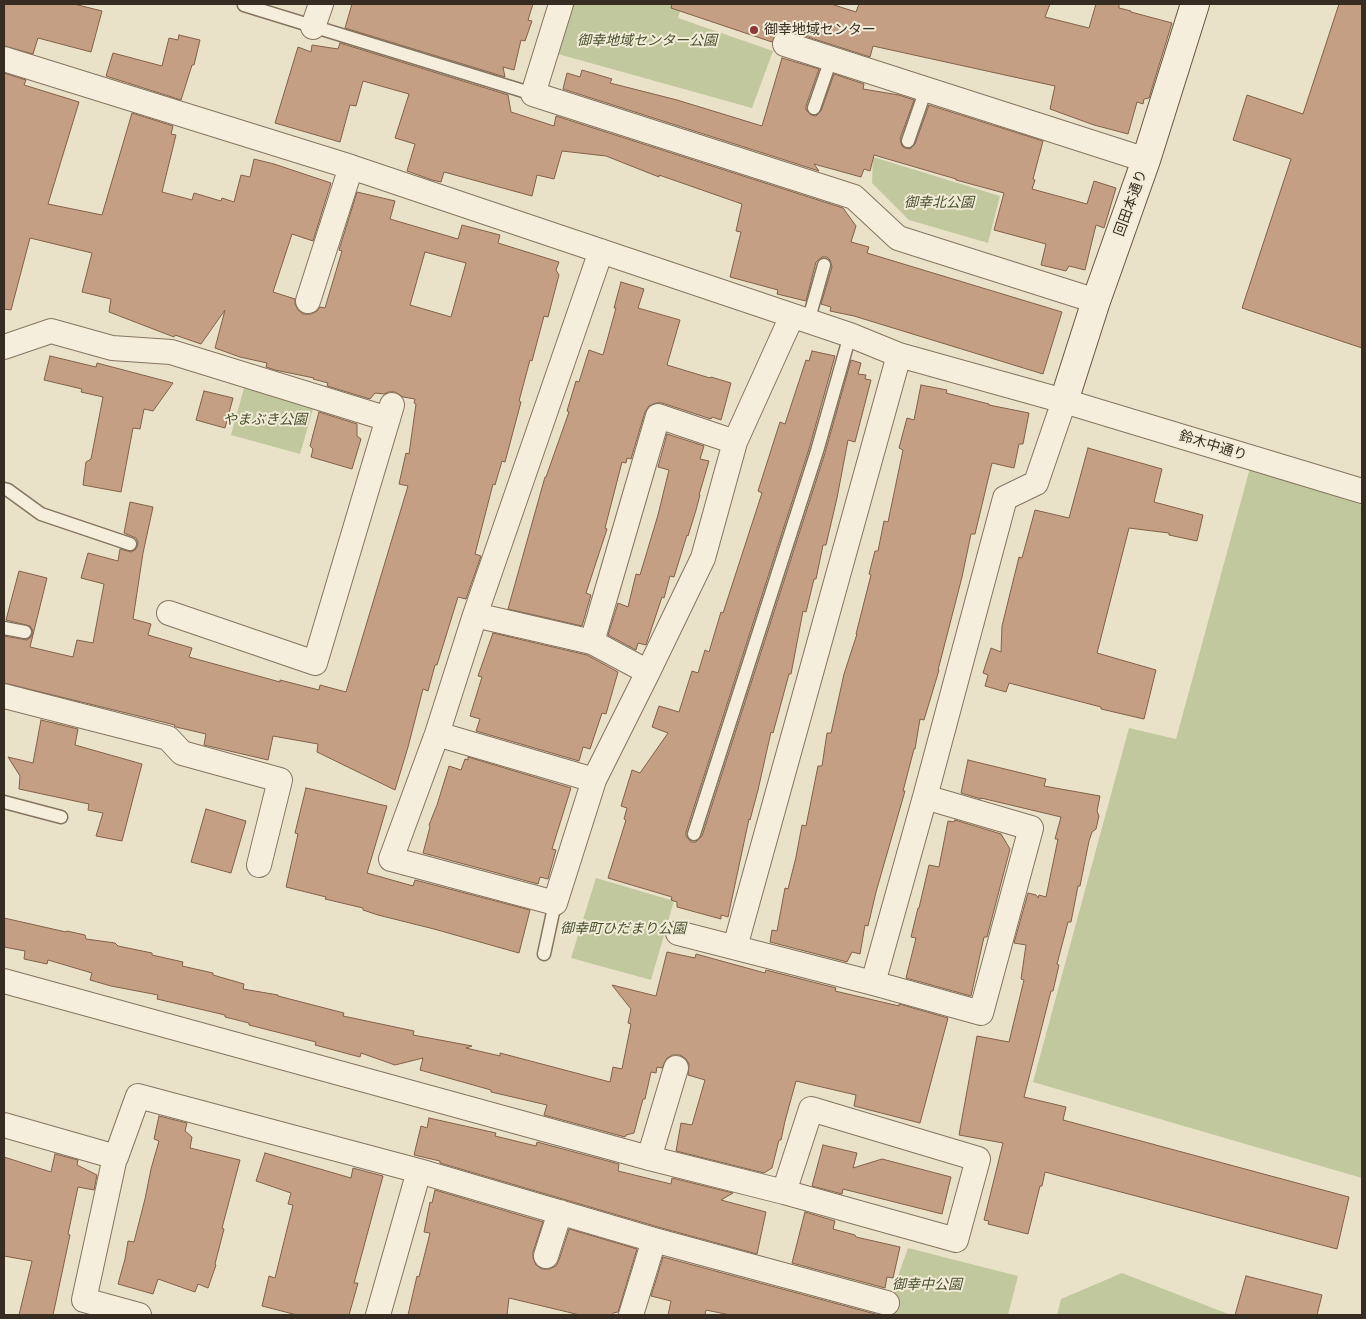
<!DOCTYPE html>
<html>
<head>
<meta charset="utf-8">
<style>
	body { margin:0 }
	#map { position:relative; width:1366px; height:1319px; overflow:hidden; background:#eae1c9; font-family:"IBM Plex Serif",serif }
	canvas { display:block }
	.frame { position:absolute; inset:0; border:5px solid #372c21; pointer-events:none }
</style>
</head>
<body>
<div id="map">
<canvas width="1366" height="1319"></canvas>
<div class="frame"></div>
</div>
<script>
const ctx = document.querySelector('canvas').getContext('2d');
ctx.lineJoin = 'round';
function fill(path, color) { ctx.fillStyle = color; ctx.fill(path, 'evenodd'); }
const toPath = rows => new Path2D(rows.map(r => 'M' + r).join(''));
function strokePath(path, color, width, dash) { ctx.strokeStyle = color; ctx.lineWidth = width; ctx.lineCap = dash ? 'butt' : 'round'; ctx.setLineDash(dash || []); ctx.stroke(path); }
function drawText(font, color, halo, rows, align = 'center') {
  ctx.font = font + ' "IBM Plex Serif","Noto Sans JP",serif'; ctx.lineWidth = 4; ctx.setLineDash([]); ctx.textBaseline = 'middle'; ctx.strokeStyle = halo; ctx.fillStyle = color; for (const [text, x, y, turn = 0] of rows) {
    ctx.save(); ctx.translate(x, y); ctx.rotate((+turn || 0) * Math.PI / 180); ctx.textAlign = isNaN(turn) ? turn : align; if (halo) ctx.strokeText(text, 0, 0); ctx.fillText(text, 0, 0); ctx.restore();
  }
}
fill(toPath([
	[574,4,682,4,678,18,773,51,752,108,558,54],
	[873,157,1000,196,988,243,909,220,872,183],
	[244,388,313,409,300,454,231,435],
	[1250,468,1362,505,1362,1178,1033,1082,1129,728,1176,739],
	[596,878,674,901,651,980,571,958],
	[908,1248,1018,1276,1008,1315,884,1315],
	[1122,1273,1231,1315,1057,1315,1061,1299]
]), '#c2c89e');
const building = toPath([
	[4,4,74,4,102,11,91,52,38,38,33,54,4,46,4,4],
	[352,4,533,4,528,20,532,21,525,41,521,40,514,70,503,67,505,77,345,28,352,4],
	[672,4,831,4,856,12,859,4,1050,4,1045,17,1089,28,1096,4,1119,4,1119,8,1131,11,1131,12,1172,23,1149,98,1144,99,1143,104,1137,102,1128,134,1094,125,1050,109,1055,86,873,46,870,57,789,31,782,31,776,34,772,42,671,8,672,4],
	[1339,4,1362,4,1362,348,1242,308,1291,159,1233,140,1247,95,1303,114,1339,4],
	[179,35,200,40,194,65,192,65,181,100,106,76,113,53,162,66,169,38,178,40,179,35],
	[340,43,508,95,511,112,554,126,556,116,843,208,856,226,851,242,869,247,867,253,1062,312,1043,374,854,316,830,311,831,307,821,304,832,267,830,260,827,257,822,257,816,262,806,301,777,294,778,290,730,277,741,232,736,231,742,204,659,175,659,177,606,156,562,151,554,179,537,175,532,196,444,172,441,182,432,180,407,171,415,144,395,138,409,94,363,81,356,106,350,105,340,142,275,123,298,47,311,52,312,45,338,49,340,43],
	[782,58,819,69,806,106,806,110,811,115,816,116,821,111,834,74,864,84,863,89,899,95,914,100,900,139,902,146,905,148,910,149,915,144,929,105,1043,141,1033,179,1035,180,1032,189,1087,204,1094,181,1116,188,1104,228,1096,225,1085,270,1069,266,1066,271,1041,265,1046,244,994,230,1004,193,956,180,956,179,874,155,870,171,864,169,861,177,814,164,819,171,563,89,567,73,580,77,582,70,612,79,610,83,677,100,762,126,782,58],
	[4,73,26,80,24,85,79,102,48,204,102,215,132,113,173,126,171,134,176,135,162,192,192,200,194,193,221,201,222,198,234,202,241,175,250,177,254,159,274,164,331,183,313,241,292,234,273,292,295,299,295,304,298,310,303,314,311,314,317,311,320,307,325,308,342,251,339,250,357,192,395,201,390,219,458,239,462,225,500,235,498,243,559,262,556,270,559,275,548,317,544,316,532,361,530,360,519,401,521,402,505,462,502,461,495,485,493,484,475,554,481,556,466,599,458,597,437,665,435,665,428,691,423,689,408,747,395,790,317,752,318,744,273,736,268,760,204,745,206,734,176,727,174,726,175,725,4,683,4,636,27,640,31,637,33,633,32,629,30,626,6,620,19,571,47,578,30,647,73,657,77,640,93,643,104,584,81,578,88,553,118,561,120,549,131,552,135,550,137,547,138,542,136,538,124,533,130,502,153,507,143,553,133,619,151,624,148,635,192,648,189,657,280,682,280,680,319,690,320,685,346,692,408,486,399,484,406,453,409,454,416,404,414,403,415,399,403,397,395,392,389,392,384,394,375,393,370,399,327,386,328,383,313,379,314,378,275,370,266,367,267,363,240,357,215,348,225,310,201,344,175,335,174,337,109,312,111,299,82,292,92,253,30,238,11,310,4,309,4,73],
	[425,252,466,263,451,317,410,305,425,252],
	[621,282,644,289,638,308,680,320,667,365,710,378,711,377,731,383,721,420,712,417,711,419,662,403,656,403,649,406,645,412,631,459,627,458,626,463,622,462,605,528,607,529,586,593,591,595,582,626,508,609,545,477,546,477,569,412,567,411,576,381,579,382,589,350,603,355,616,308,614,308,621,282],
	[812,351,835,356,809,449,686,832,686,836,691,842,696,842,702,836,825,453,851,360,861,363,858,374,866,375,865,379,871,380,855,442,848,440,837,498,826,545,823,545,816,579,814,579,806,612,803,611,791,674,789,674,773,733,771,732,758,790,750,820,749,819,728,917,721,915,721,919,677,907,677,902,671,900,672,897,608,878,626,820,624,819,627,808,621,806,632,770,640,773,668,733,652,727,659,706,679,712,692,671,698,673,705,650,709,652,721,612,723,613,762,493,758,491,780,422,785,424,806,360,809,361,812,351],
	[50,356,96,367,97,363,173,383,153,411,144,409,140,429,133,428,121,492,83,485,86,462,91,459,103,397,81,392,82,389,44,380,50,356],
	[921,385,947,390,946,393,989,404,989,405,1029,413,1023,444,1019,444,1014,468,992,463,975,534,971,534,962,577,938,670,939,670,924,720,920,719,915,749,914,749,903,791,905,791,876,892,868,926,865,925,860,954,852,952,847,962,770,942,772,930,777,931,785,888,788,889,796,857,802,825,806,826,818,766,822,766,827,733,831,733,844,674,857,634,856,634,871,575,869,574,875,551,878,551,884,521,888,522,903,450,899,448,907,418,914,420,921,385],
	[204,391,233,398,225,428,196,420,204,391],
	[319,412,357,424,357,436,361,439,352,469,311,457,313,449,310,446,319,412],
	[667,434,704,446,700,459,709,461,699,495,700,495,696,510,688,536,687,535,674,577,670,576,664,598,662,597,646,645,638,643,636,650,608,635,618,603,628,607,636,574,640,575,658,515,669,470,658,467,667,434],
	[1088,448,1162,469,1154,502,1203,515,1197,541,1169,535,1169,533,1129,528,1097,653,1156,670,1144,719,1101,709,1101,707,1009,683,1006,692,985,686,988,675,983,673,991,648,1001,652,1002,626,1019,557,1022,558,1035,510,1069,518,1088,448],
	[493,633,587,655,618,672,606,714,602,713,590,749,583,747,579,761,476,731,480,719,470,716,482,677,478,676,493,633],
	[41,720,78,729,75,745,142,764,122,841,96,836,103,813,88,810,89,804,19,789,20,776,8,757,33,763,41,720],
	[468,757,571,788,552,849,556,850,548,879,540,877,538,884,423,853,430,827,429,825,437,805,449,766,461,770,465,759,468,760,468,757],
	[968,760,1046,779,1044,786,1100,796,1097,811,1099,816,1096,829,1092,832,1089,841,1080,886,1078,886,1071,922,1068,922,1057,964,1059,965,1053,991,1051,991,1024,1097,1066,1107,1063,1120,1349,1197,1337,1249,1045,1172,1042,1186,1040,1186,1028,1234,988,1224,989,1221,984,1220,1003,1143,959,1135,977,1036,1009,1042,1024,980,1021,979,1026,945,1014,943,1028,893,1036,895,1038,898,1039,895,1046,897,1058,839,1055,839,1061,817,981,798,981,799,961,793,968,760],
	[306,788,387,806,367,873,413,886,415,880,530,910,519,953,434,929,378,915,363,910,363,908,325,899,326,897,286,887,298,834,295,833,306,788],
	[206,809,246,821,231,873,191,862,206,809],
	[955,820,1001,834,1010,849,987,937,984,937,971,996,906,978,916,938,911,937,918,908,919,908,929,865,939,867,948,821,954,822,955,820],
	[4,918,66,932,67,931,85,935,86,939,115,943,118,946,152,953,152,955,183,962,182,966,213,973,213,975,244,984,243,989,278,995,278,996,344,1013,343,1016,414,1031,413,1035,472,1046,466,1048,500,1056,500,1053,610,1082,613,1067,622,1069,631,1024,628,1023,631,1009,612,985,656,996,667,952,695,958,696,954,765,973,766,970,836,988,835,991,899,1006,899,1004,948,1018,920,1123,854,1106,856,1095,796,1081,785,1121,781,1140,779,1140,772,1168,764,1173,676,1151,681,1123,692,1125,705,1080,688,1075,689,1064,686,1059,680,1055,673,1055,667,1058,662,1068,657,1067,656,1073,651,1072,645,1099,643,1099,634,1133,626,1135,625,1137,544,1115,547,1105,491,1092,491,1090,420,1070,423,1058,395,1065,361,1053,360,1057,315,1045,316,1042,249,1025,249,1023,225,1017,225,1015,157,999,158,995,111,986,90,980,92,973,48,960,47,964,24,959,25,951,4,947,4,918],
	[159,1116,187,1123,185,1131,192,1137,190,1148,240,1160,222,1228,224,1229,215,1264,216,1265,208,1288,198,1284,195,1292,158,1279,153,1294,118,1284,125,1259,128,1241,134,1242,145,1199,151,1169,159,1141,154,1139,159,1116],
	[429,1118,496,1133,495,1136,536,1146,537,1142,619,1164,618,1171,671,1184,672,1178,733,1193,721,1200,766,1212,757,1254,658,1227,440,1163,440,1161,414,1155,421,1126,427,1128,429,1118],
	[823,1145,857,1153,853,1168,882,1159,951,1177,942,1214,843,1189,842,1194,812,1186,823,1145],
	[265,1153,351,1178,353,1168,383,1176,354,1283,358,1283,349,1315,297,1315,262,1306,269,1276,275,1278,293,1205,288,1204,291,1193,256,1181,265,1153],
	[55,1154,78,1160,77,1165,97,1175,94,1190,78,1187,68,1234,70,1235,53,1315,19,1315,32,1261,4,1256,4,1157,51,1172,55,1154],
	[435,1190,543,1222,533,1252,533,1258,536,1265,542,1269,549,1269,556,1266,559,1260,569,1229,637,1249,618,1312,613,1313,612,1315,580,1315,509,1298,507,1315,408,1315,417,1276,419,1277,430,1233,424,1232,430,1202,432,1203,435,1190],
	[805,1212,835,1221,833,1229,855,1235,856,1237,900,1247,893,1278,887,1277,885,1288,792,1263,805,1212],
	[663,1257,879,1315,730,1315,706,1310,705,1315,668,1315,671,1301,651,1296,663,1257],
	[1246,1276,1322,1295,1317,1315,1235,1315,1246,1276]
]);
fill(building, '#c49f83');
strokePath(building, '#826048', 1);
const lane = toPath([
	[244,5,533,94],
	[814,108,831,59],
	[908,141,926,89],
	[808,322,824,265],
	[4,489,8,490,41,514,130,544],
	[4,628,25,632],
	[4,802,61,817],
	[694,834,817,451,850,335],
	[544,954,555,903]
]);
const street = toPath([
	[561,4,533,94,854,197,898,238,1096,301],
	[313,27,321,4],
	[785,44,1146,160],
	[4,59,351,167,850,335,899,355,1064,401,1362,491],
	[601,251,475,615,437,734,391,859,555,903,594,780,648,672,703,558,735,442,792,316],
	[308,301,351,167],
	[4,347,51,331,112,348,171,352,388,419],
	[169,613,315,663,392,405],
	[475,615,592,642,648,672],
	[592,642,658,416,735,442],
	[4,696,168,738,182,753,280,780,259,865],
	[437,734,594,780],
	[678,933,873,983,981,1013,1031,828,925,797],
	[735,947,899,355],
	[4,981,649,1158,784,1192,956,1240,978,1159,811,1109,784,1192],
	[873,983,925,797,1005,498,1036,483,1064,401],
	[4,1125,116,1157,138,1096,419,1171,654,1240,887,1303],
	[115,1157,84,1300,139,1315],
	[649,1158,676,1068],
	[546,1256,560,1212],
	[378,1315,419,1171],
	[631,1315,654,1240]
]);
const secondary = toPath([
	[1064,401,1096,301,1146,160,1195,4]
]);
strokePath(lane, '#85745f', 15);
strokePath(street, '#85745f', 26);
strokePath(secondary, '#675542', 30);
strokePath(lane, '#f6eedc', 12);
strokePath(street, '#f6eedc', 24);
strokePath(secondary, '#f6eedc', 28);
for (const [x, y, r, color] of [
	[754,30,5,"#8e3735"]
]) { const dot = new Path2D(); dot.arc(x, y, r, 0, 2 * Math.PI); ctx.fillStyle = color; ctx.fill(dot); strokePath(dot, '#f2ebd8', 2); }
drawText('14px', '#372c21', '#f2ebd8', [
	["御幸地域センター",764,30]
], 'left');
drawText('italic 14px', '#47512a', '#f2ebd8', [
	["御幸地域センター公園",647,41],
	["御幸北公園",939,203],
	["やまぶき公園",265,420],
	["御幸町ひだまり公園",623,929],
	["御幸中公園",927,1285]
]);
drawText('14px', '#372c21', '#f2ebd8', [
	["回田本通り",1131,203,-70],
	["鈴木中通り",1213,446,17]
]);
</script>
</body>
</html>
